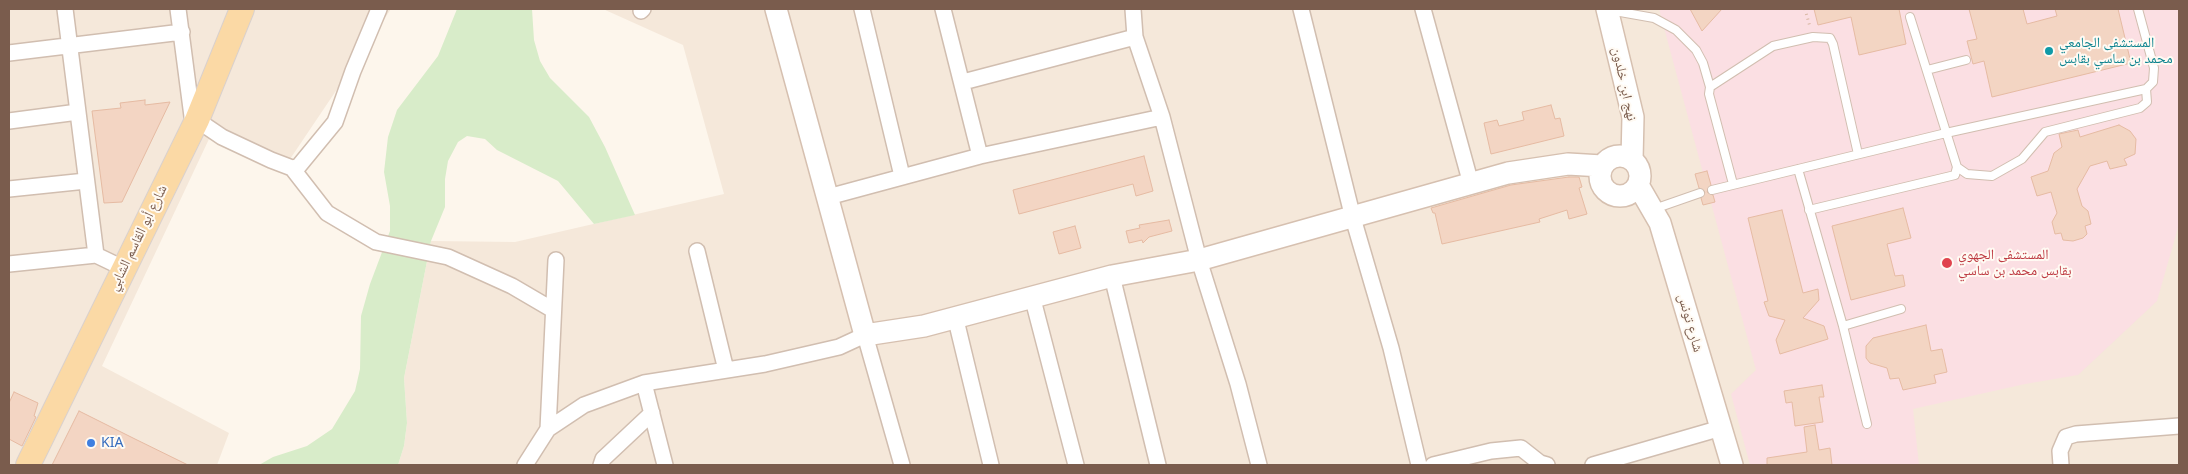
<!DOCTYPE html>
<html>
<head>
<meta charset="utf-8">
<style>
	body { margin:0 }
	#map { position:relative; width:2188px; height:474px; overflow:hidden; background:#fdf6ec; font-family:"Noto Sans",sans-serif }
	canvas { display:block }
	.frame { position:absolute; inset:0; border:10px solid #7a5c4d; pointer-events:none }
</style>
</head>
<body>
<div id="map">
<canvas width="2188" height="474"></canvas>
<div class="frame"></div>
</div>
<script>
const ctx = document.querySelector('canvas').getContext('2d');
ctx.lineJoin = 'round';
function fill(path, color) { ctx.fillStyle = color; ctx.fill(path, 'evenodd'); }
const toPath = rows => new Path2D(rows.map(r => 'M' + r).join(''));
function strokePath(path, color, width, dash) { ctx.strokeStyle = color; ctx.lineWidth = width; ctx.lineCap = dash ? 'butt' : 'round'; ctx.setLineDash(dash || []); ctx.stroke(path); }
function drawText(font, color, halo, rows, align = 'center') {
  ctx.font = font + ' "Noto Sans","Noto Naskh Arabic",sans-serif'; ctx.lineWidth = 4; ctx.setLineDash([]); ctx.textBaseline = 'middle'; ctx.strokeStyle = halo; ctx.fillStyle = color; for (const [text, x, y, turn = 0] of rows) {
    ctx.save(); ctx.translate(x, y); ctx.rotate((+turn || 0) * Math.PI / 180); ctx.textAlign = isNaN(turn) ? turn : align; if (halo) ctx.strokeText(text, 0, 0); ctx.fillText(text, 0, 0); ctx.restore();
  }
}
fill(toPath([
	[9,9,391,9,282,171,209,139,102,366,229,433,217,465,9,465],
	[603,9,2179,9,2179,465,398,465,404,446,407,423,404,378,431,241,515,242,724,194,683,45]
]), '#f5e8da');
fill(toPath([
	[1659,9,2179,9,2179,224,2157,301,2078,375,2025,384,1913,409,1919,465,1750,465,1731,394,1756,370]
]), '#fbdfe3');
fill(toPath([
	[457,9,532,9,534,40,540,61,550,78,589,117,605,147,635,215,594,224,558,181,497,150,485,139,467,136,458,142,448,161,445,179,445,207,431,241,404,378,407,423,404,446,398,465,259,465,273,457,307,446,332,429,355,391,360,369,361,316,370,284,390,231,390,206,384,172,388,137,397,110,438,56]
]), '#d8ecc9');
const building = toPath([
	[1690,9,1722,9,1702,31,1690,9],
	[1814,9,1899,9,1906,44,1859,55,1851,17,1818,25,1814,9],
	[1969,9,2023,9,2027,24,2057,16,2055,9,2118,9,2131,63,1992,97,1984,61,1973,64,1967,41,1977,39,1969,9],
	[145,100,145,105,170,102,122,202,104,203,92,111,121,108,120,103,145,100],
	[1551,105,1555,119,1560,118,1564,136,1491,154,1484,123,1497,120,1499,126,1524,120,1522,112,1551,105],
	[2119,125,2130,131,2136,139,2135,154,2124,159,2127,165,2110,169,2107,161,2090,166,2077,189,2082,206,2088,211,2091,224,2085,226,2087,234,2083,238,2073,241,2063,240,2061,233,2055,234,2052,222,2057,213,2051,192,2037,196,2031,177,2048,171,2054,153,2062,147,2059,134,2078,130,2080,137,2119,125],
	[1144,156,1153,191,1136,196,1133,184,1019,214,1013,190,1144,156],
	[1707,171,1711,185,1707,192,1713,195,1715,202,1703,205,1701,198,1705,192,1699,188,1695,174,1707,171],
	[1569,177,1579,177,1582,187,1579,188,1587,214,1569,219,1567,210,1539,219,1540,222,1442,244,1435,213,1433,213,1431,208,1511,185,1569,177],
	[1903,208,1911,238,1887,244,1895,276,1903,275,1905,286,1851,300,1832,226,1903,208],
	[1782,210,1803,293,1818,289,1819,300,1803,318,1824,326,1828,339,1780,354,1776,340,1785,320,1769,316,1764,302,1768,301,1748,218,1782,210],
	[1169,220,1172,231,1149,237,1143,243,1142,240,1129,243,1126,231,1140,228,1139,225,1169,220],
	[1075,226,1081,248,1059,254,1053,232,1075,226],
	[1926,325,1931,351,1942,349,1947,372,1934,375,1936,383,1903,390,1899,378,1890,379,1887,368,1870,363,1866,358,1866,346,1873,338,1926,325],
	[1822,385,1824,397,1819,397,1823,422,1795,426,1792,402,1786,403,1784,391,1822,385],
	[14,392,38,403,34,416,36,417,22,446,9,439,9,403,14,392],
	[79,411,135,439,188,465,52,465,79,411],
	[1815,425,1819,450,1830,448,1832,465,1767,465,1767,458,1807,452,1804,427,1815,425]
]);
fill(building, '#f3d5c3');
strokePath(building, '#e6bba3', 1);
const lane = toPath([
	[1609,10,1654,18,1676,30,1696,50,1703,63,1710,87],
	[1927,70,1966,60],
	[1957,167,1967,174,1992,176,2022,159,2045,132,2140,108,2147,102,2146,89],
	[1798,169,1843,326,1867,424],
	[1733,184,1709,94,1710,87,1773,46,1813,37,1830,38,1833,44,1858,154],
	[1712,190,1946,133,2146,89,2153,82,2154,68,2138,9],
	[1654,209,1700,193],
	[1809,210,1955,175,1957,167,1910,17],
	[1843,326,1901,309]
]);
const street = toPath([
	[65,9,96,255],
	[178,9,193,124],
	[862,9,902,176],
	[943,9,980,156],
	[1133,9,1135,37,1162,117,1199,260,1238,384,1259,465],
	[1301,9,1353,218,1391,348,1419,465],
	[1423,9,1471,184],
	[641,11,643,9],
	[9,53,182,32],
	[963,82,1135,37],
	[197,120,222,137,271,160,292,168,298,167,335,122,353,71,379,9],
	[9,121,78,112],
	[292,168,327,213,376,242,448,257,512,286,553,310],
	[9,189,86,181],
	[828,197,980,156,1162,117],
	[697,251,726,370],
	[9,264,96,255,123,268],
	[1112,276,1158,465],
	[1032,296,1076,465],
	[955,316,991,465],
	[644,383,665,465],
	[548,429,556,260],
	[525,465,548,429,584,405,644,383,765,364,839,347,865,335,902,465],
	[601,465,603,459,652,413],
	[1433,465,1491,451,1521,448,1540,463,1547,465],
	[1593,465,1721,428],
	[2061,465,2060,451,2066,437,2076,434,2179,426]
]);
const secondary = toPath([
	[776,9,865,335,924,326,1112,276,1199,260,1508,173,1568,164,1602,166],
	[1607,9,1633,117,1632,160],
	'1600 176a20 20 0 1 1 40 0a20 20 0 1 1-40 0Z',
	[1638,185,1660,223,1732,465]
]);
const primary = toPath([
	[28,465,197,120,242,9]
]);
strokePath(lane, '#d1beb0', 10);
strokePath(street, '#d1beb0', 18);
strokePath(secondary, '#d6c0b0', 24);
strokePath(primary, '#dad1cd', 26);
strokePath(toPath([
	[1805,9,1810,27]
]), '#d9b8a5', 3, [1, 4]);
strokePath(lane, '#fff', 8);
strokePath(street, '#fff', 15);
strokePath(secondary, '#fff', 21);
strokePath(primary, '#fbd9a5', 24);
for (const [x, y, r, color] of [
	[2049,51,5,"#0f9aa8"],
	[1947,263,6,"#e0444e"],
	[91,443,5,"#3f7fe0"]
]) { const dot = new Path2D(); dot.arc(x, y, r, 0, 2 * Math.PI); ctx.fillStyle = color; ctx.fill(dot); strokePath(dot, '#fffaf3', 2); }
drawText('14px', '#0d838f', '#fffaf3', [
	["المستشفى الجامعي",2059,43],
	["محمد بن ساسي بقابس",2059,59]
], 'left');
drawText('14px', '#7a5c4d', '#fffaf3', [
	["نهج ابن خلدون",1624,84,78],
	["شارع أبو القاسم الشابي",138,238,-64],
	["شارع تونس",1690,323,74]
]);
drawText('14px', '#be3a42', '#fffaf3', [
	["المستشفى الجهوي",1958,255],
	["بقابس محمد بن ساسي",1958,271]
], 'left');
drawText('14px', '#366cbe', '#fffaf3', [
	["KIA",101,443]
], 'left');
</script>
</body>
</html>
